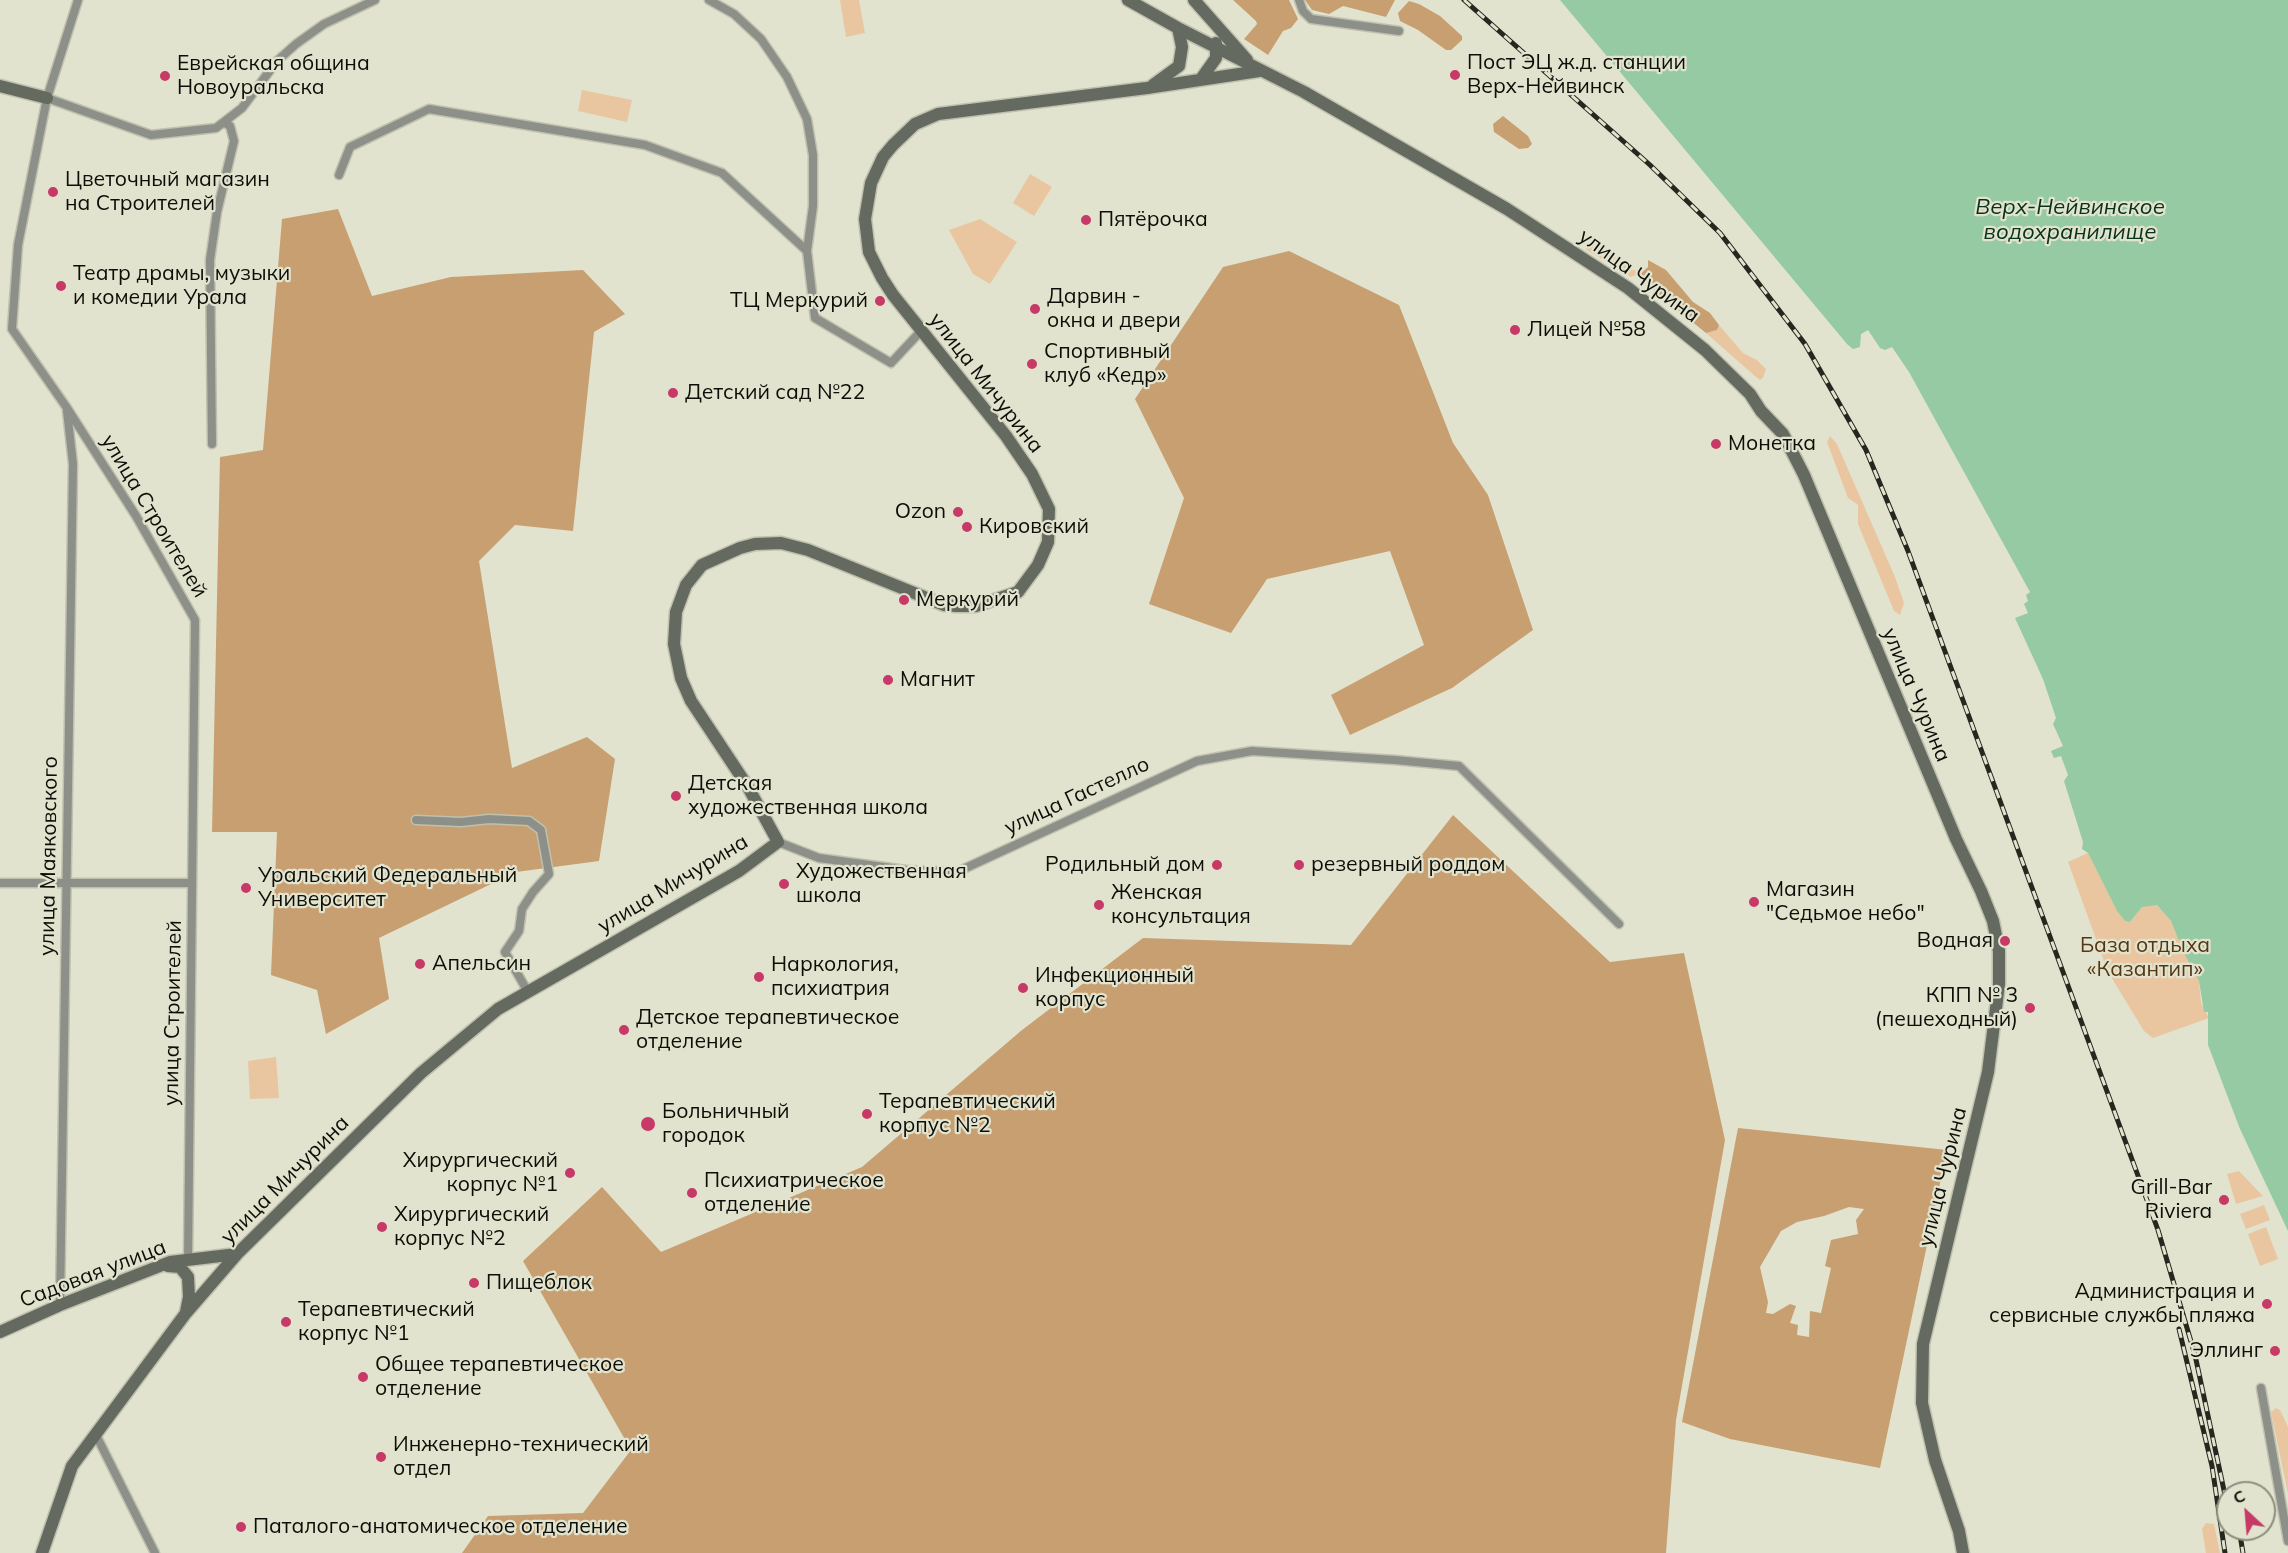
<!DOCTYPE html>
<html>
<head>
<meta charset="utf-8">
<style>
	body { margin:0 }
	#map { position:relative; width:2288px; height:1553px; overflow:hidden; background:#e1e3ce; font-family:Mulish,sans-serif }
	canvas { display:block }
	.north { position:absolute; left:2216px; top:1481px; width:60px; height:60px; box-sizing:border-box; background:#e1e3ce; border:2px solid #8c8e7e; border-radius:50%; rotate:334deg; font-size:16px; font-weight:700; line-height:24px; text-align:center; color:#0d0e07 }
	.north::after { content:''; display:block; margin:auto; width:21px; height:27px; background:#c73966; clip-path:polygon(50% 0,100% 100%,50% 72%,0 100%) }
</style>
</head>
<body>
<div id="map">
<canvas width="2288" height="1553"></canvas>
<div class="north">С</div>
</div>
<script>
const ctx = document.querySelector('canvas').getContext('2d');
ctx.lineJoin = 'round';
function fill(path, color) { ctx.fillStyle = color; ctx.fill(path, 'evenodd'); }
const toPath = rows => new Path2D(rows.map(r => 'M' + r).join(''));
function strokePath(path, color, width, dash) { ctx.strokeStyle = color; ctx.lineWidth = width; ctx.lineCap = dash ? 'butt' : 'round'; ctx.setLineDash(dash || []); ctx.stroke(path); }
function drawText(font, color, halo, rows, align = 'center') {
  ctx.font = font + ' Mulish,sans-serif'; ctx.lineWidth = 4.5; ctx.setLineDash([]); ctx.textBaseline = 'middle'; ctx.strokeStyle = halo; ctx.fillStyle = color; for (const [text, x, y, turn = 0] of rows) {
    ctx.save(); ctx.translate(x, y); ctx.rotate((+turn || 0) * Math.PI / 180); ctx.textAlign = isNaN(turn) ? turn : align; if (halo) ctx.strokeText(text, 0, 0); ctx.fillText(text, 0, 0); ctx.restore();
  }
}
fill(toPath([
	[840,0,859,0,865,33,846,37],
	[582,90,632,100,627,122,578,111],
	[1030,174,1052,187,1034,216,1013,203],
	[980,219,1017,242,990,284,973,274,949,230],
	[1591,242,1599,244,1632,270,1645,271,1631,277,1585,249],
	[1719,325,1743,353,1757,360,1766,369,1763,378,1760,380,1756,377,1706,333,1717,330],
	[1830,436,1837,444,1895,577,1904,603,1900,615,1894,611,1858,524,1858,505,1848,498,1827,442],
	[2088,853,2117,911,2125,921,2130,922,2142,907,2149,904,2157,905,2171,921,2178,939,2185,944,2185,954,2199,981,2201,1003,2209,1018,2153,1038,2144,1031,2108,972,2068,862],
	[276,1057,279,1098,250,1099,248,1061],
	[2239,1171,2263,1196,2236,1204,2227,1174],
	[2264,1205,2270,1220,2246,1229,2240,1214],
	[2266,1227,2278,1259,2260,1266,2248,1234],
	[2276,1408,2280,1410,2288,1427,2288,1494,2271,1412],
	[2206,1523,2214,1524,2220,1553,2206,1553,2202,1529]
]), '#eac6a0');
fill(toPath([
	[1233,0,1289,0,1298,19,1291,28,1283,31,1268,55,1244,39,1257,24,1256,21],
	[1305,0,1395,0,1386,17,1343,6,1329,14,1312,10],
	[1409,1,1419,4,1440,16,1462,36,1462,40,1451,50,1446,50,1418,30,1400,21,1398,13],
	[1503,116,1528,136,1532,144,1528,148,1519,149,1494,132,1493,124],
	[338,209,372,296,451,277,583,270,625,314,594,332,573,531,515,525,479,561,512,768,587,737,615,759,599,861,516,872,379,938,389,999,326,1034,317,990,271,975,277,832,212,832,220,457,263,450,282,219],
	[1289,251,1399,305,1453,443,1488,495,1533,630,1452,688,1350,735,1331,695,1424,645,1390,551,1267,579,1231,633,1149,604,1184,498,1135,399,1223,267],
	[1648,260,1666,270,1693,302,1710,313,1719,325,1717,330,1706,333,1637,277,1648,267],
	[1453,815,1610,962,1684,953,1725,1140,1676,1420,1666,1553,462,1553,488,1516,583,1513,631,1450,523,1261,602,1187,661,1252,862,1167,1022,1030,1143,938,1351,945],
	[1738,1128,1947,1150,1880,1468,1730,1439,1682,1422],
	[1849,1207,1864,1209,1856,1220,1858,1234,1831,1240,1825,1266,1831,1268,1821,1313,1810,1311,1809,1337,1797,1335,1798,1325,1790,1323,1796,1306,1790,1304,1773,1314,1766,1313,1768,1302,1760,1267,1781,1231,1797,1222,1824,1216]
]), '#c89f71');
fill(toPath([
	[1560,0,2288,0,2288,1231,2240,1129,2208,1045,2208,1012,2204,1012,2199,981,2183,951,2185,944,2178,939,2171,921,2157,905,2142,907,2130,922,2125,921,2117,911,2088,853,2082,849,2083,842,2064,781,2068,775,2061,756,2054,758,2051,751,2063,746,2053,724,2056,718,2043,679,2015,618,2028,613,2024,604,2028,601,2026,595,2030,592,1909,372,1892,347,1885,350,1880,348,1868,330,1861,334,1860,347,1853,349,1847,344]
]), '#95caa3');
const street = toPath([
	[78,0,47,98,18,245,12,329,67,408,136,516,195,620,188,1259],
	[709,0,734,14,761,39,787,77,807,119,813,155,813,206,807,251,815,318,891,363,921,331],
	[1299,0,1303,11,1311,19,1399,31],
	[47,98,151,135,216,128,242,108,277,61,296,44,324,24,375,0],
	[339,175,350,147,429,109,645,145,722,173,807,251],
	[212,444,210,260,217,212,234,141,230,126,225,123],
	[416,820,461,822,489,819,529,821,541,830,549,874,533,892,522,909,519,931,505,952,528,992],
	[778,842,819,858,906,870,957,872,1197,761,1252,751,1395,760,1459,766,1619,924],
	[0,883,192,883],
	[60,1305,73,464,67,411],
	[2261,1388,2288,1541],
	[95,1433,155,1553]
]);
const secondary = toPath([
	[1128,0,1178,28,1304,92,1507,209,1628,288,1705,350,1750,394,1761,411,1783,434,1804,475,1956,839,1981,891,1993,921,1999,951,1999,984,1988,1072,1923,1344,1922,1403,1935,1460,1959,1531,1963,1553],
	[1194,0,1247,60],
	[1201,79,1216,58,1216,43],
	[1153,85,1179,66,1182,47,1178,28],
	[0,86,47,98],
	[168,1266,180,1267,188,1277,189,1297,186,1312],
	[0,1332,60,1305,170,1262,237,1254],
	[42,1553,72,1466,186,1313,237,1254,421,1073,498,1009,739,871,778,842,748,787,691,701,681,678,674,644,676,612,686,585,702,565,740,548,755,544,781,543,808,550,944,605,956,606,976,606,1018,592,1038,565,1048,542,1049,509,1032,474,1006,436,893,295,882,278,869,252,865,219,871,183,883,157,893,145,915,124,938,114,1147,88,1259,71]
]);
strokePath(street, '#bfc1ae', 11);
strokePath(secondary, '#bfc1ae', 15);
strokePath(street, '#8c9088', 8);
strokePath(secondary, '#646a5f', 12);
const rail = toPath([
	[1464,0,1650,165,1720,233,1805,344,1866,450,1908,551,2158,1230,2195,1355,2228,1509],
	[2179,1329,2212,1466,2225,1553],
	[2239,1529,2243,1553]
]);
strokePath(rail, '#26271e', 5);
strokePath(rail, '#e1e3ce', 3, [9]);
for (const [x, y, r, color] of [
	[1455,75,6,"#c73966"],
	[165,76,6,"#c73966"],
	[53,192,6,"#c73966"],
	[1086,220,6,"#c73966"],
	[61,286,6,"#c73966"],
	[880,301,6,"#c73966"],
	[1035,309,6,"#c73966"],
	[1515,330,6,"#c73966"],
	[1032,364,6,"#c73966"],
	[673,393,6,"#c73966"],
	[1716,444,6,"#c73966"],
	[958,512,6,"#c73966"],
	[967,527,6,"#c73966"],
	[904,600,6,"#c73966"],
	[888,680,6,"#c73966"],
	[676,796,6,"#c73966"],
	[1217,865,6,"#c73966"],
	[1299,865,6,"#c73966"],
	[784,884,6,"#c73966"],
	[246,888,6,"#c73966"],
	[1754,902,6,"#c73966"],
	[1099,905,6,"#c73966"],
	[2005,941,6,"#c73966"],
	[420,964,6,"#c73966"],
	[759,977,6,"#c73966"],
	[1023,988,6,"#c73966"],
	[2030,1008,6,"#c73966"],
	[624,1030,6,"#c73966"],
	[867,1114,6,"#c73966"],
	[648,1124,8,"#c73966"],
	[570,1173,6,"#c73966"],
	[692,1193,6,"#c73966"],
	[2224,1200,6,"#c73966"],
	[382,1227,6,"#c73966"],
	[474,1283,6,"#c73966"],
	[2267,1304,6,"#c73966"],
	[286,1322,6,"#c73966"],
	[2275,1351,6,"#c73966"],
	[363,1377,6,"#c73966"],
	[381,1457,6,"#c73966"],
	[241,1527,6,"#c73966"]
]) { const dot = new Path2D(); dot.arc(x, y, r, 0, 2 * Math.PI); ctx.fillStyle = color; ctx.fill(dot); strokePath(dot, '#e1e3ce', 2); }
drawText('21px', '#0d0e07', '#e1e3ce', [
	["Пост ЭЦ ж.д. станции",1467,63],
	["Верх-Нейвинск",1467,87],
	["Еврейская община",177,64],
	["Новоуральска",177,88],
	["Цветочный магазин",65,180],
	["на Строителей",65,204],
	["Пятёрочка",1098,220],
	["Театр драмы, музыки",73,274],
	["и комедии Урала",73,298],
	["Дарвин -",1047,297],
	["окна и двери",1047,321],
	["ТЦ Меркурий",868,301,"right"],
	["Лицей №58",1527,330],
	["Спортивный",1044,352],
	["клуб «Кедр»",1044,376],
	["Детский сад №22",685,393],
	["Монетка",1728,444],
	["Ozon",946,512,"right"],
	["Кировский",979,527],
	["Меркурий",916,600],
	["Магнит",900,680],
	["Детская",688,784],
	["художественная школа",688,808],
	["Родильный дом",1205,865,"right"],
	["резервный роддом",1311,865],
	["Художественная",796,872],
	["школа",796,896],
	["Уральский Федеральный",258,876],
	["Университет",258,900],
	["Магазин",1766,890],
	["\"Седьмое небо\"",1766,914],
	["Женская",1111,893],
	["консультация",1111,917],
	["Водная",1993,941,"right"],
	["Апельсин",432,964],
	["Наркология,",771,965],
	["психиатрия",771,989],
	["Инфекционный",1035,976],
	["корпус",1035,1000],
	["КПП № 3",2018,996,"right"],
	["(пешеходный)",2018,1020,"right"],
	["Детское терапевтическое",636,1018],
	["отделение",636,1042],
	["Терапевтический",879,1102],
	["корпус №2",879,1126],
	["Больничный",662,1112],
	["городок",662,1136],
	["Хирургический",558,1161,"right"],
	["корпус №1",558,1185,"right"],
	["Психиатрическое",704,1181],
	["отделение",704,1205],
	["Grill-Bar",2212,1188,"right"],
	["Riviera",2212,1212,"right"],
	["Хирургический",394,1215],
	["корпус №2",394,1239],
	["Пищеблок",486,1283],
	["Администрация и",2255,1292,"right"],
	["сервисные службы пляжа",2255,1316,"right"],
	["Терапевтический",298,1310],
	["корпус №1",298,1334],
	["Эллинг",2263,1351,"right"],
	["Общее терапевтическое",375,1365],
	["отделение",375,1389],
	["Инженерно-технический",393,1445],
	["отдел",393,1469],
	["Паталого-анатомическое отделение",253,1527]
], 'left');
drawText('21px', '#0d0e07', '#e1e3ce', [
	["улица Чурина",1639,276,36],
	["улица Мичурина",986,383,52],
	["улица Строителей",154,516,59],
	["улица Чурина",1916,695,67],
	["улица Гастелло",1077,796,-25],
	["улица Маяковского",49,856,-89],
	["улица Мичурина",673,884,-31],
	["улица Строителей",173,1013,-89],
	["улица Чурина",1943,1177,-76],
	["улица Мичурина",285,1180,-45],
	["Садовая улица",93,1274,-21]
]);
drawText('21px', '#543713', '#e1e3ce', [
	["База отдыха",2145,946],
	["«Казантип»",2145,970]
]);
drawText('italic 22px', '#083219', '#e1e3ce', [
	["Верх-Нейвинское",2070,207],
	["водохранилище",2070,232]
]);
</script>
</body>
</html>
